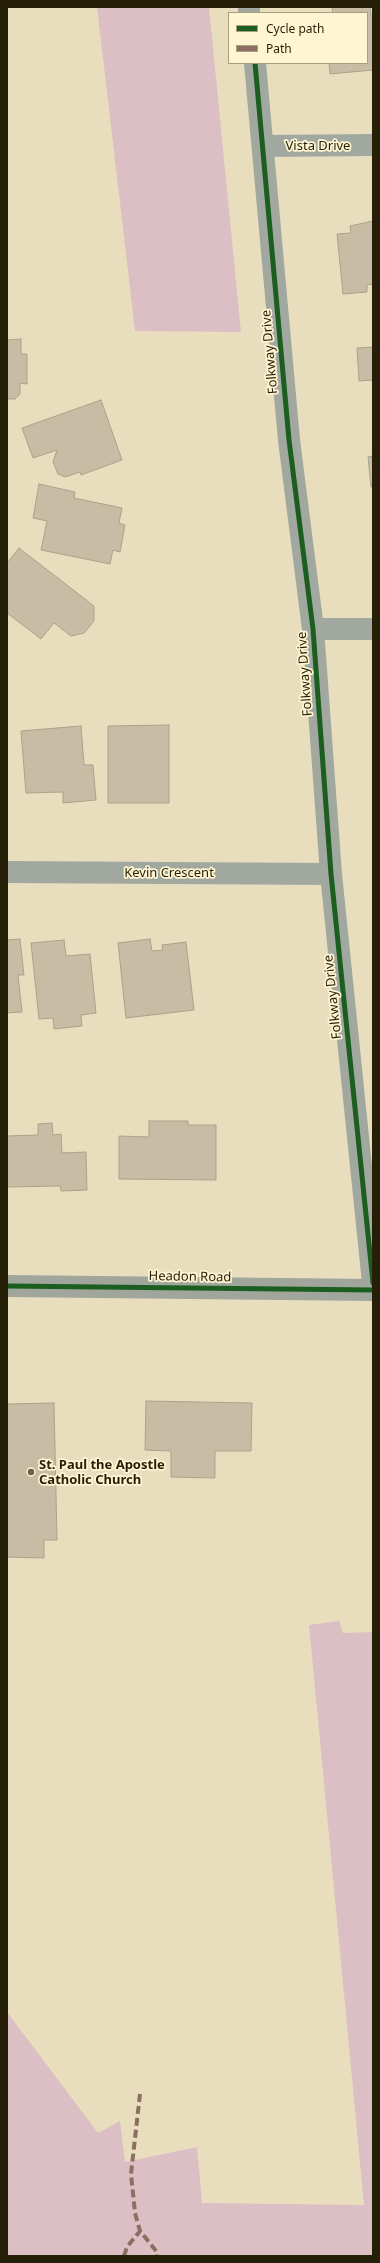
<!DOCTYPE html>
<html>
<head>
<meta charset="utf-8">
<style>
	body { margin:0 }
	#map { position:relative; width:380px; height:2263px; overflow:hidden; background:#e8debe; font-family:"Noto Sans",sans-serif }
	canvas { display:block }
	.frame { position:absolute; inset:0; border:8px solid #261f08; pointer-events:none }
	.legend { position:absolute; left:228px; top:12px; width:140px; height:52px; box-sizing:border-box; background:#fff5d2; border:1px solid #a89f81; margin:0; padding:5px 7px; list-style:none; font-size:12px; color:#261f08 }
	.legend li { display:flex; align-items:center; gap:8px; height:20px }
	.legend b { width:20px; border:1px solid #a89f81 }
</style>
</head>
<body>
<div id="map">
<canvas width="380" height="2263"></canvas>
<div class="frame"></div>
<ul class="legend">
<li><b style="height:5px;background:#1b5e20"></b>Cycle path</li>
<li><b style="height:5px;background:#8d6e63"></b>Path</li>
</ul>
</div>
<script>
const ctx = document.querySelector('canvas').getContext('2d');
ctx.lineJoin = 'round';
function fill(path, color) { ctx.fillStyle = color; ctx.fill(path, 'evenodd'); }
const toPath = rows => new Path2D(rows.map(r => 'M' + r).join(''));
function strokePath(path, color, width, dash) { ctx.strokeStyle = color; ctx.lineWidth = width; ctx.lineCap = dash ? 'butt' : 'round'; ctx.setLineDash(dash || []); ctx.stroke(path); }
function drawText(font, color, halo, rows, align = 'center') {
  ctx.font = font + ' "Noto Sans",sans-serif'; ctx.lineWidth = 3.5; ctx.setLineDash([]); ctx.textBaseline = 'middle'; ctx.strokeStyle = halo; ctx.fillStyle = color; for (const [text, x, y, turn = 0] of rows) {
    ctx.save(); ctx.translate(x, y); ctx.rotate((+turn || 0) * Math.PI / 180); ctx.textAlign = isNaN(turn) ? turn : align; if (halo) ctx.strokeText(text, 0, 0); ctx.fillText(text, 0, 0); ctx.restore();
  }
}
fill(toPath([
	[97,7,209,7,241,332,135,331],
	[339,1621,343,1633,373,1632,373,2256,7,2256,7,2012,98,2133,120,2121,125,2162,197,2147,202,2203,364,2205,309,1625]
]), '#dcbfc4');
const building = toPath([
	[332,7,370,7,371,16,373,16,373,70,330,74,329,63,367,63,367,13,333,13,332,7],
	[373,221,373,284,367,285,367,292,343,294,337,234,351,233,350,226,373,221],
	[21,339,21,354,27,354,27,384,20,383,20,394,15,399,7,399,7,340,21,339],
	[373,347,373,380,359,381,357,348,373,347],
	[101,400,122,460,81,475,80,472,65,477,58,474,53,462,57,450,33,458,22,428,101,400],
	[373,456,373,487,371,487,368,457,373,456],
	[39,484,75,492,74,498,122,508,119,523,125,525,120,552,113,550,110,564,41,550,47,521,33,518,39,484],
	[19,548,94,606,94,621,84,633,71,636,54,623,41,639,7,613,7,563,19,548],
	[169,725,169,803,108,803,108,726,169,725],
	[81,726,84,765,93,765,96,800,63,803,63,792,26,793,21,731,81,726],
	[20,939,24,975,18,975,22,1012,7,1013,7,940,20,939],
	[150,939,152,951,163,950,162,945,186,942,194,1010,126,1018,118,943,150,939],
	[64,940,66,956,90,954,96,1013,81,1015,82,1026,54,1029,53,1018,39,1019,31,943,64,940],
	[149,1121,188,1121,188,1125,216,1125,216,1180,119,1179,119,1136,149,1137,149,1121],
	[52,1123,53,1135,61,1134,62,1153,86,1152,87,1190,61,1191,60,1186,7,1187,7,1136,38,1135,38,1124,52,1123],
	[146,1401,252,1403,251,1451,215,1451,215,1478,171,1477,171,1451,145,1450,146,1401],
	[54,1403,57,1540,44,1540,44,1558,7,1557,7,1404,54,1403]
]);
fill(building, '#c8bca5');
strokePath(building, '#aca18a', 1);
strokePath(toPath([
	[249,7,249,13],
	[255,63,289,440,313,629,331,874,373,1283],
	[263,146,373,145],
	[313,629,373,629],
	[7,872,331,874]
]), '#a1a8a0', 22);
strokePath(toPath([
	[7,1286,373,1290]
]), '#a0a69b', 22);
strokePath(toPath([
	[140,2094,131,2174,135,2213,140,2231,157,2252,157,2256],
	[124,2256,127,2247,140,2231]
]), '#8d6e63', 4, [8, 4]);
strokePath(toPath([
	[255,63,289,440,313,629,331,874,373,1283],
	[7,1286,373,1290]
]), '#1b5e20', 5);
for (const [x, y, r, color] of [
	[31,1472,4,"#6a6248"]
]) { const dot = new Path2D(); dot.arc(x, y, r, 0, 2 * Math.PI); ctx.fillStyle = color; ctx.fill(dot); strokePath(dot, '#fff5d2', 1.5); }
drawText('13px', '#261f08', '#fff5d2', [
	["Vista Drive",318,146],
	["Folkway Drive",270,352,-95],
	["Folkway Drive",305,674,-94],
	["Kevin Crescent",169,873],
	["Folkway Drive",333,997,-96],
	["Headon Road",190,1277,1]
]);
drawText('bold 13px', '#261f08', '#fff5d2', [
	["St. Paul the Apostle",39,1465],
	["Catholic Church",39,1480]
], 'left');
</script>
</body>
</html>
